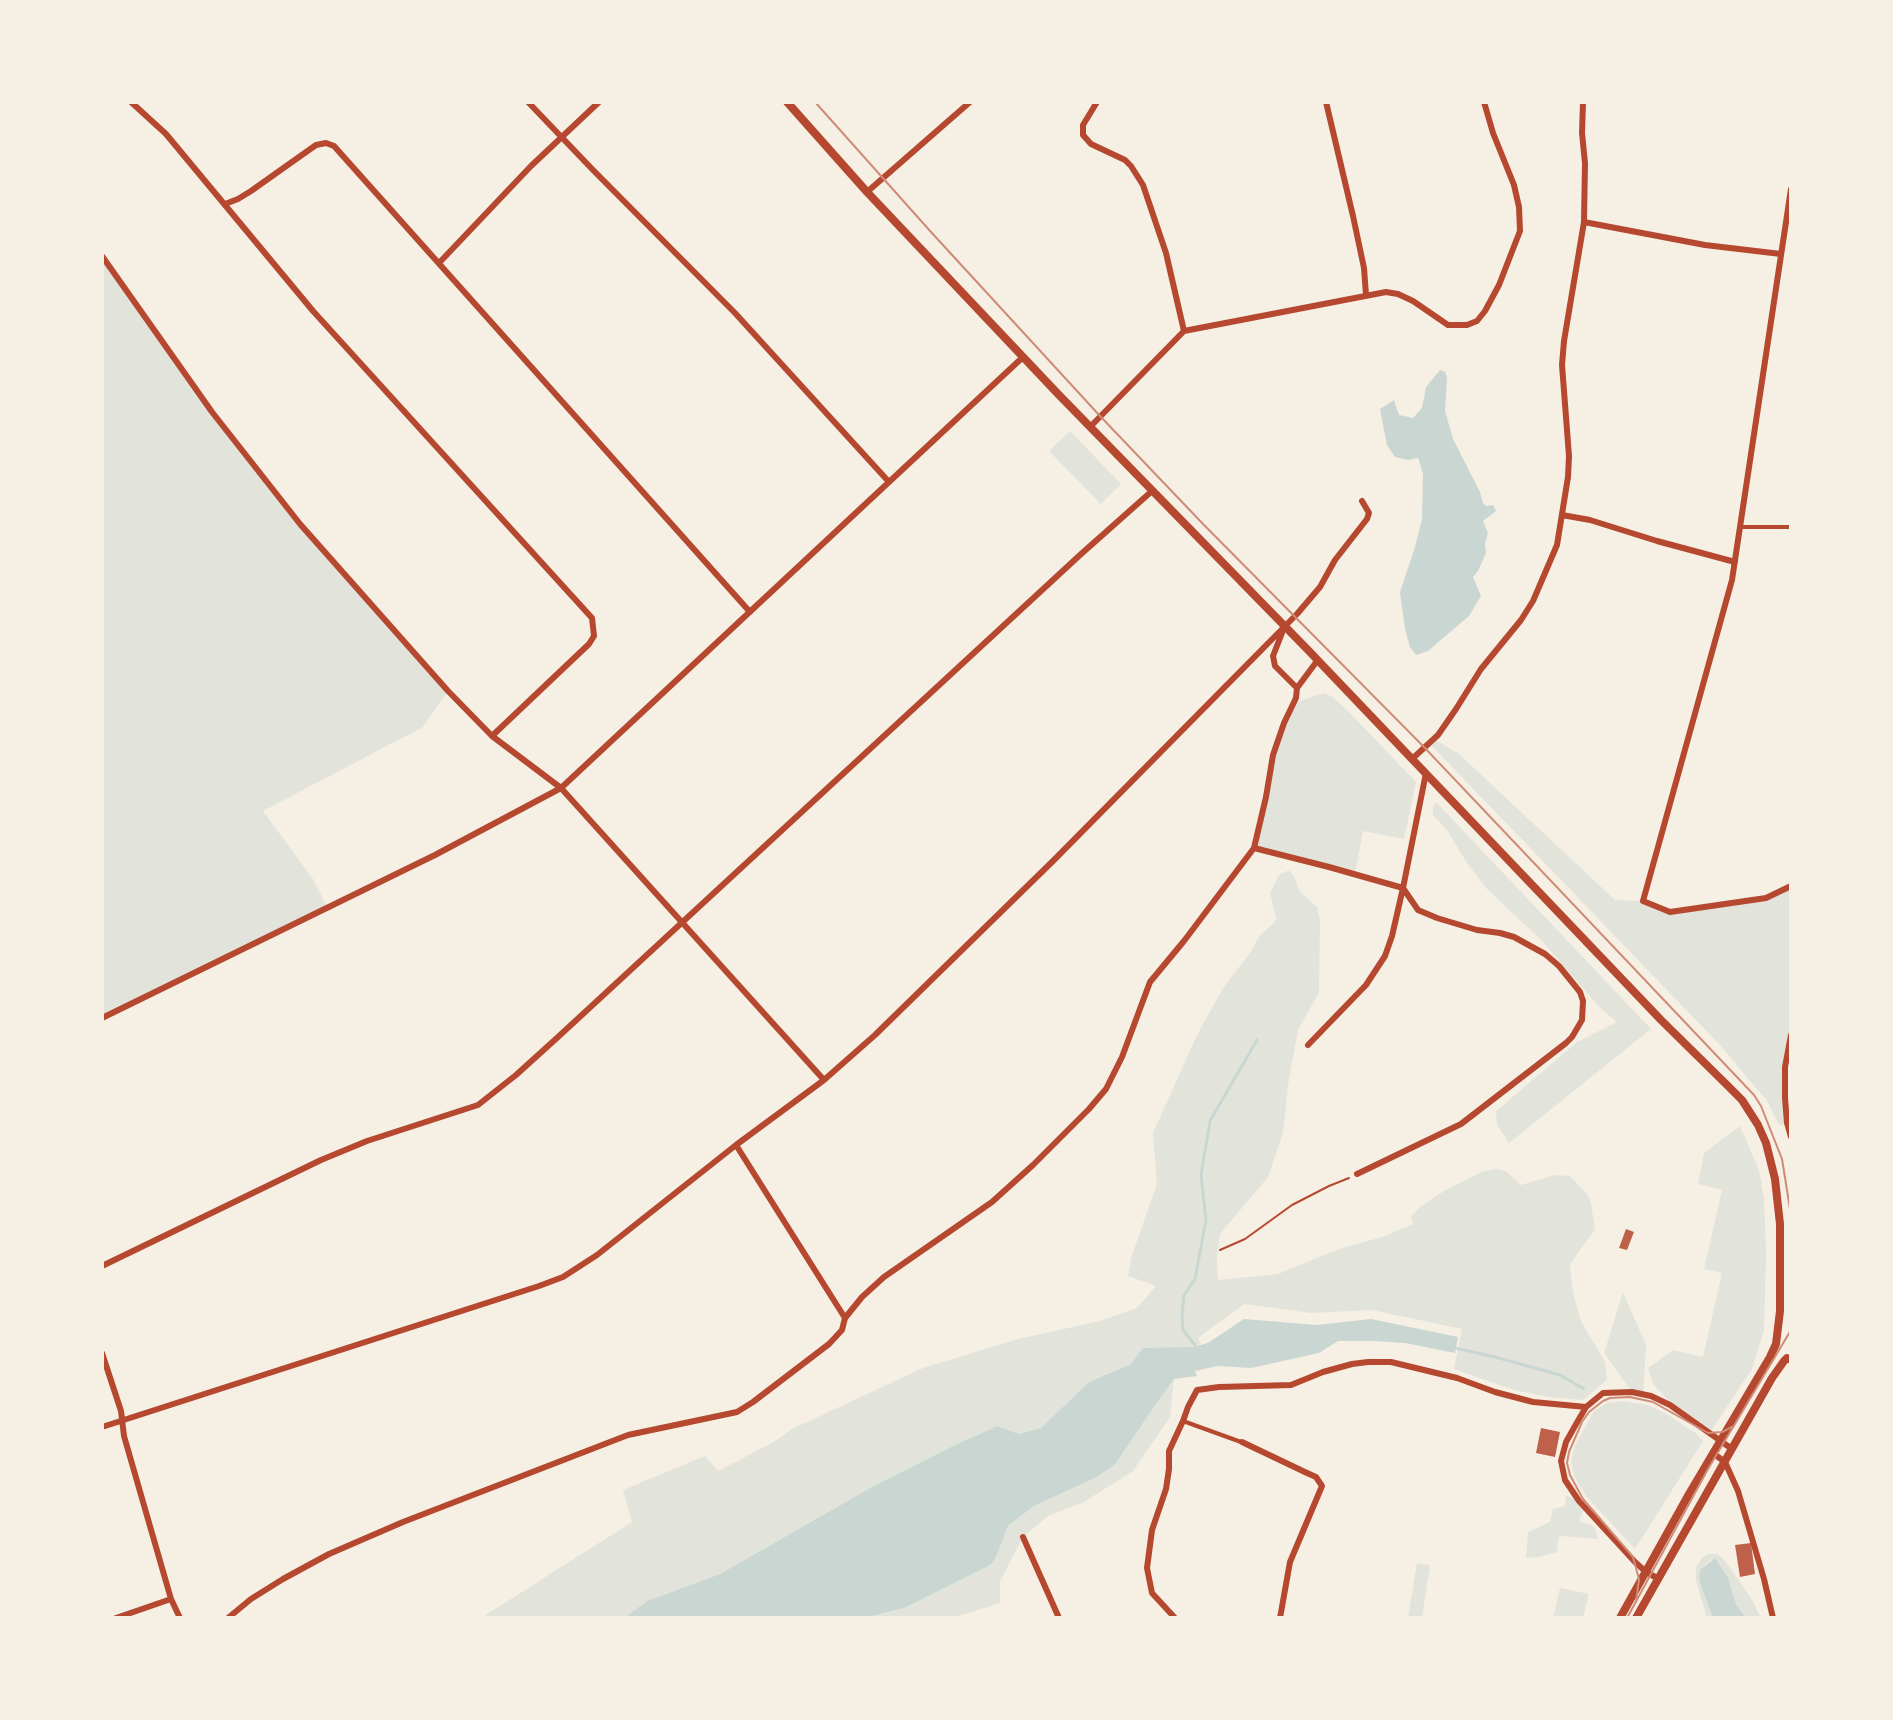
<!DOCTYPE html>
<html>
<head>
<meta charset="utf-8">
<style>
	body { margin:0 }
	#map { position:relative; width:1893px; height:1720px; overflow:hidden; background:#f6efe4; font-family:"Sofia Sans Condensed",sans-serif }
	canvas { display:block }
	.frame { position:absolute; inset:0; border:104px solid #f6efe4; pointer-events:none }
</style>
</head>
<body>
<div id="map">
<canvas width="1893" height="1720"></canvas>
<div class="frame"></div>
</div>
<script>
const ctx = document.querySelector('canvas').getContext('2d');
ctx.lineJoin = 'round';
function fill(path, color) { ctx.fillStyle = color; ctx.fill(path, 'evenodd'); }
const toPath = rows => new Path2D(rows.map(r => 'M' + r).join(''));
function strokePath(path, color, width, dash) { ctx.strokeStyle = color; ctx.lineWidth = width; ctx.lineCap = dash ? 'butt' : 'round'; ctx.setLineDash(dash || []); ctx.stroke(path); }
fill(toPath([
	[102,256,212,412,300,524,448,691,423,727,263,811,313,879,327,907,102,1018],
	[1070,431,1121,484,1101,504,1049,451],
	[1324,693,1331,696,1347,710,1416,782,1404,839,1363,831,1355,874,1254,848,1273,755,1293,704,1311,697],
	[1434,739,1459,754,1615,900,1643,901,1670,912,1746,902,1791,886,1791,1031,1785,1067,1787,1123,1781,1125,1778,1123,1767,1101,1719,1044,1429,743],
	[1436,802,1651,1029,1509,1143,1497,1125,1496,1111,1577,1042,1617,1022,1600,1008,1542,941,1487,889,1467,863,1447,830,1433,815,1433,808],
	[1287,871,1290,871,1293,875,1300,892,1317,907,1320,920,1319,992,1298,1030,1288,1085,1283,1133,1268,1177,1220,1234,1217,1257,1218,1280,1278,1274,1336,1250,1382,1237,1413,1224,1411,1216,1420,1207,1444,1191,1484,1171,1497,1169,1507,1172,1521,1185,1555,1175,1570,1176,1588,1195,1591,1203,1595,1229,1570,1264,1573,1293,1581,1321,1605,1362,1607,1380,1583,1400,1548,1397,1514,1390,1454,1369,1462,1329,1372,1310,1311,1313,1244,1304,1198,1338,1201,1344,1131,1364,1089,1382,1041,1428,1019,1434,997,1426,953,1446,870,1488,720,1574,647,1601,624,1618,481,1618,632,1522,623,1490,705,1456,718,1471,772,1443,792,1429,923,1368,1018,1339,1100,1321,1137,1308,1156,1286,1128,1276,1132,1255,1157,1184,1153,1133,1197,1035,1223,988,1250,953,1260,935,1275,922,1276,918,1270,893,1279,875],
	[1740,1126,1759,1170,1764,1198,1766,1255,1764,1330,1752,1369,1711,1431,1671,1403,1653,1384,1648,1368,1673,1350,1703,1357,1722,1273,1704,1269,1722,1190,1698,1184,1704,1153],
	[1623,1292,1646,1345,1643,1394,1632,1392,1604,1353],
	[1174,1379,1170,1417,1133,1471,1082,1503,1048,1516,1023,1537,1000,1581,1000,1603,953,1618,900,1618,894,1616,886,1618,864,1618,904,1608,996,1557,1008,1526,1034,1506,1095,1478],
	[1622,1401,1648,1405,1665,1413,1697,1434,1703,1441,1635,1549,1586,1496,1575,1478,1571,1461,1575,1445,1594,1411,1607,1403],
	[1566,1495,1574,1499,1583,1510,1579,1521,1595,1527,1598,1539,1560,1536,1558,1539,1557,1552,1539,1557,1526,1558,1528,1532,1550,1522,1553,1509,1565,1506],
	[1709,1554,1718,1554,1725,1561,1751,1598,1761,1618,1746,1618,1736,1604,1731,1586,1711,1559,1701,1569,1699,1574,1700,1584,1713,1618,1707,1618,1696,1581,1696,1567,1703,1557],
	[1417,1563,1430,1565,1422,1618,1408,1618],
	[1560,1588,1589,1594,1583,1618,1553,1618]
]), '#e2e4dc');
fill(toPath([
	[1440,370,1445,372,1447,377,1445,411,1453,439,1480,492,1483,503,1486,506,1493,505,1496,511,1483,521,1488,533,1485,543,1486,553,1478,571,1473,577,1481,596,1469,616,1428,651,1416,655,1410,647,1405,629,1400,592,1415,547,1422,519,1423,474,1418,458,1408,460,1395,457,1387,445,1380,409,1394,400,1399,415,1413,418,1422,408,1426,387],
	[1244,1319,1317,1325,1371,1319,1458,1337,1455,1353,1405,1343,1376,1341,1338,1341,1319,1353,1251,1368,1217,1366,1195,1371,1197,1376,1174,1379,1158,1401,1115,1464,1095,1478,1034,1506,1008,1526,996,1557,990,1565,904,1608,864,1618,624,1618,647,1601,720,1574,870,1488,953,1446,997,1426,1019,1434,1041,1428,1089,1382,1131,1364,1143,1348,1193,1347,1208,1343],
	[1715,1558,1728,1578,1736,1604,1746,1618,1713,1618,1700,1584,1699,1574,1701,1569]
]), '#c9d6d2');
strokePath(toPath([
	[1455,1348,1495,1357,1560,1375,1584,1389],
	[1198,1349,1183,1330,1182,1315,1184,1295,1195,1279,1206,1220,1201,1175,1210,1121,1257,1040]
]), '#c9d6d2', 3);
fill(toPath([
	[1626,1229,1634,1232,1627,1250,1619,1248],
	[1541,1428,1560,1432,1555,1457,1536,1453],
	[1751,1543,1755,1574,1740,1577,1735,1545]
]), '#bf614a');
strokePath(toPath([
	[1220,1250,1245,1239,1292,1205,1329,1186,1349,1178]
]), '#b5482f', 2);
strokePath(toPath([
	[1741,527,1791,527],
	[1183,1421,1241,1442]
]), '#b5482f', 4);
strokePath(toPath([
	[131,102,166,134,313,311,592,618,594,636,589,644,492,736],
	[528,102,593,170,735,313,889,482],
	[1097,102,1083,125,1083,135,1091,144,1125,160,1131,166,1143,185,1166,253,1184,331],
	[1326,102,1353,216,1364,268,1366,295],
	[1791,189,1732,580,1643,901,1670,912,1766,898,1791,886],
	[867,192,970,102],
	[225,204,238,199,251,191,316,145,326,143,334,146,750,612],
	[1584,222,1705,245,1781,254],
	[102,256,212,412,300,524,448,691,492,736,561,788,824,1080],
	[439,263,531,166,599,102],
	[1090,427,1184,331,1386,292,1398,294,1413,301,1448,325,1467,325,1477,321,1485,311,1499,285,1520,231,1519,207,1514,185,1493,133,1484,102],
	[1562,515,1590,520,1657,541,1735,562],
	[1297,688,1317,661],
	[1412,759,1438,735,1456,709,1481,669,1521,620,1533,601,1557,545,1568,477,1569,456,1562,365,1564,341,1584,222,1585,163,1582,133,1583,102],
	[1254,848,1329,867,1403,888,1418,910,1437,918,1477,930,1500,933,1514,937,1545,954,1559,966,1580,992,1583,1001,1582,1020,1572,1037,1566,1043,1461,1124,1357,1174],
	[102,1018,435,855,561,788,1023,357],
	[1791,1035,1785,1067,1785,1098,1787,1123,1791,1137],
	[1308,1045,1366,985,1385,956,1392,936,1403,888,1426,773],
	[736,1145,845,1318],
	[102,1266,321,1160,367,1141,478,1105,516,1075,558,1037,1080,555,1152,491],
	[102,1353,121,1411,124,1436,171,1599,180,1618],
	[102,1427,539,1286,563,1277,597,1255,736,1145,824,1080,875,1035,1054,860,1297,614,1320,587,1335,560,1367,519,1369,513,1362,501],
	[1242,1442,1307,1473,1316,1477,1322,1486,1290,1562,1280,1618],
	[1714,1454,1725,1462,1738,1491,1764,1579,1773,1618],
	[1023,1537,1059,1618],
	[1659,1579,1646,1572,1635,1562,1579,1501,1565,1480,1561,1461,1566,1442,1575,1426,1586,1407,1603,1393,1632,1392,1651,1396,1670,1405,1732,1449],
	[116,1618,171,1599],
	[228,1618,251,1599,283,1579,329,1554,403,1522,628,1435,737,1412,753,1402,829,1344,842,1330,845,1318,862,1297,884,1277,992,1202,1033,1165,1089,1109,1106,1089,1122,1057,1150,982,1184,941,1254,848,1266,797,1273,755,1284,723,1296,698,1297,688,1275,666,1273,656,1282,633],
	[1175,1618,1152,1593,1147,1568,1152,1530,1166,1489,1169,1469,1169,1451,1183,1421,1188,1407,1197,1390,1219,1387,1291,1385,1323,1372,1352,1364,1368,1362,1391,1362,1457,1378,1495,1392,1533,1402,1586,1407]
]), '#b5482f', 6);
strokePath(toPath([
	[787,102,867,192,1059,395,1308,650,1661,1020,1728,1086,1742,1100,1758,1125,1766,1143,1775,1179,1780,1224,1780,1311,1776,1344,1770,1357,1689,1494,1620,1618],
	[1636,1618,1772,1378,1784,1361,1787,1358,1791,1360]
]), '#b5482f', 8);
strokePath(toPath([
	[815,102,931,232,1100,416,1204,525,1423,746,1754,1095,1761,1106,1782,1159,1791,1215],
	[1636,1602,1639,1579,1633,1557,1583,1499,1570,1475,1567,1463,1569,1452,1582,1422,1589,1412,1603,1401,1610,1398,1630,1397,1653,1402,1708,1433,1722,1432,1734,1426],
	[1627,1618,1708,1469,1791,1330]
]), '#cf8b77', 2);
</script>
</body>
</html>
